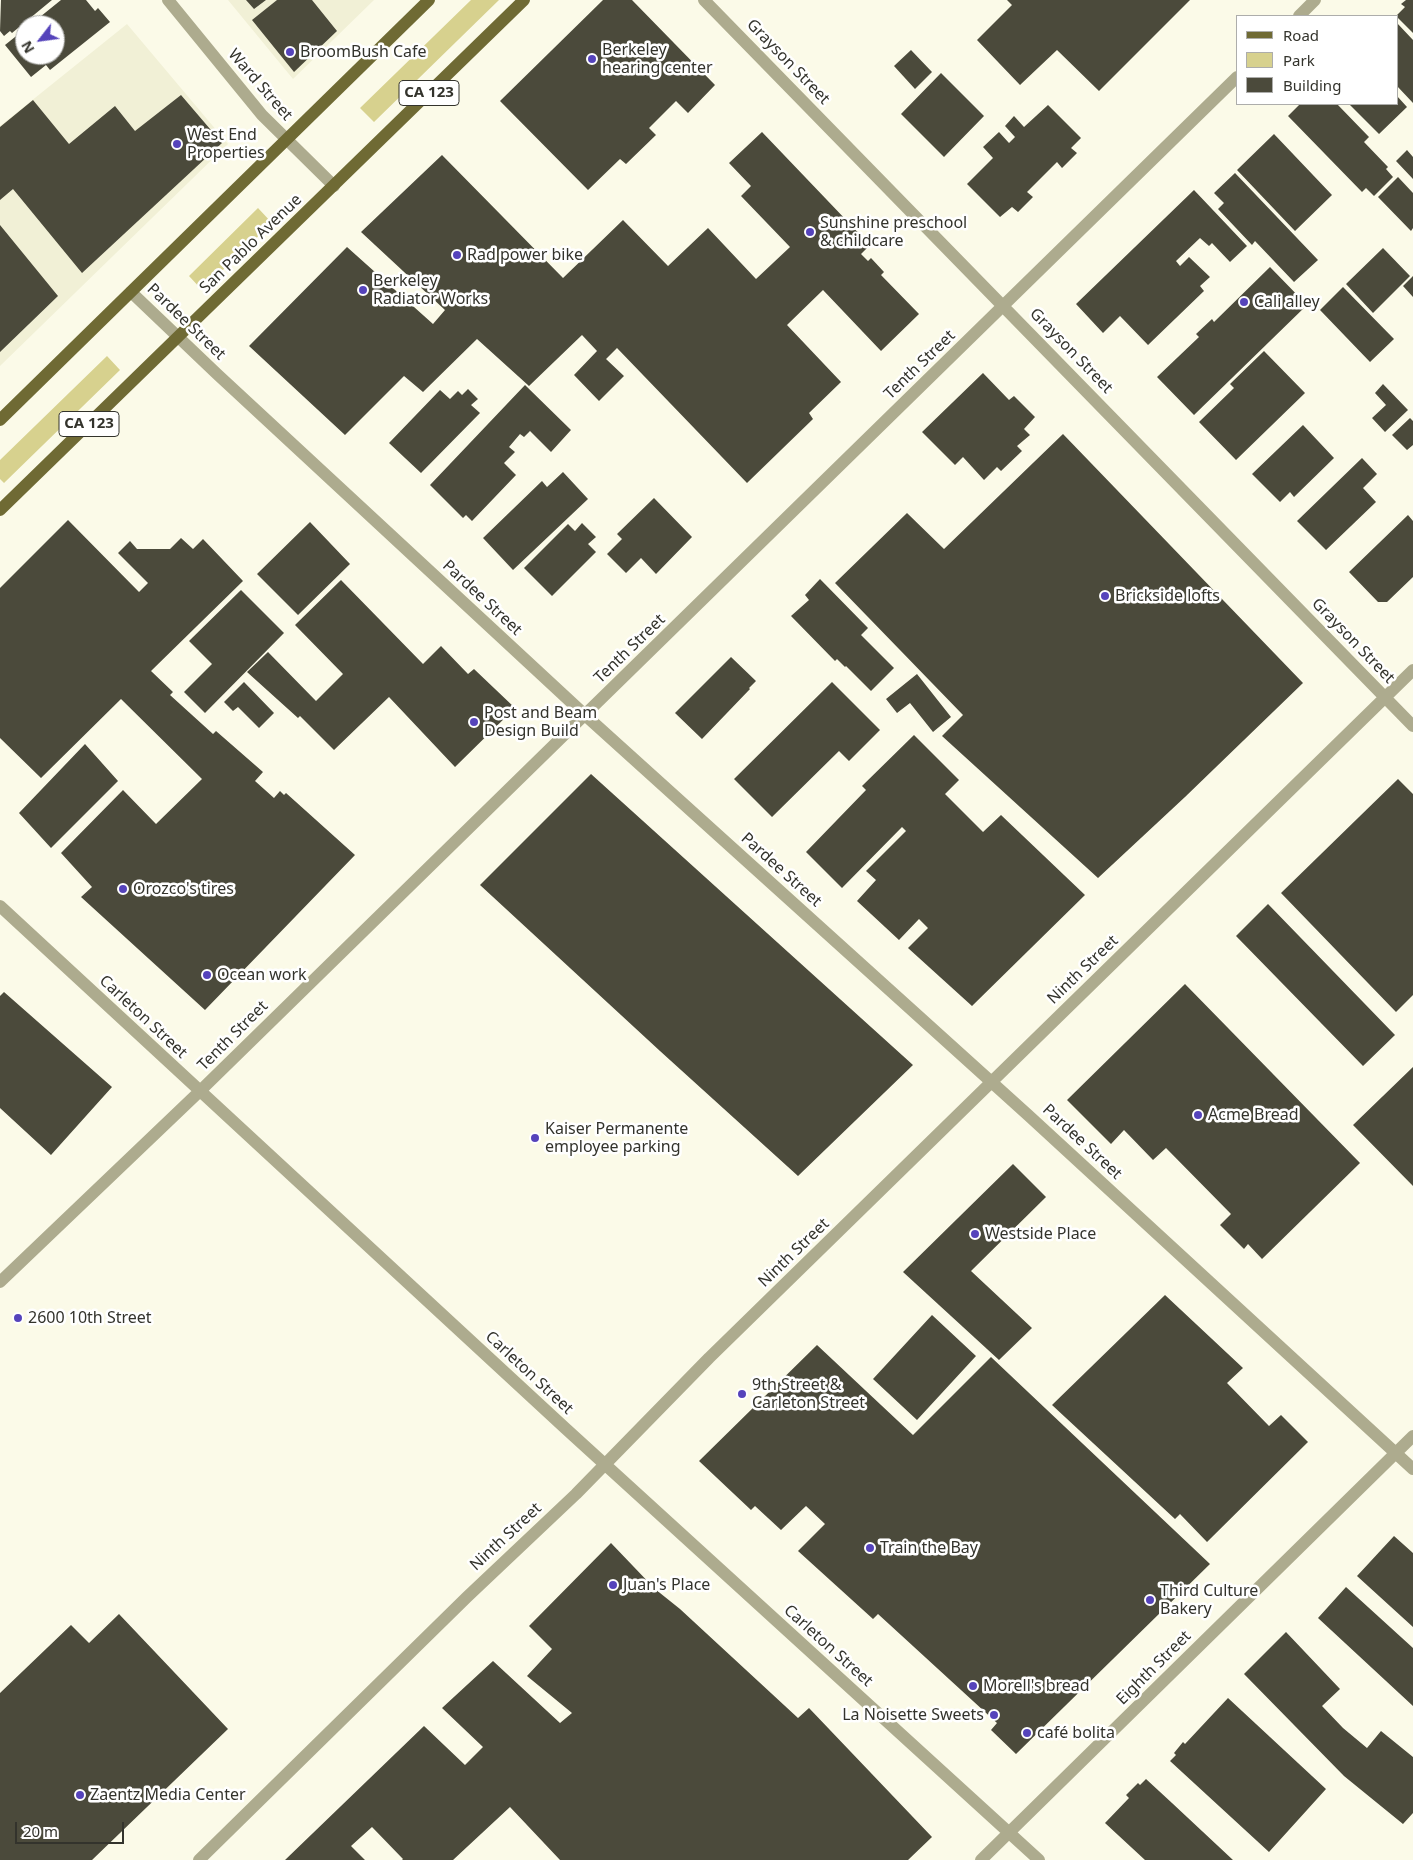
<!DOCTYPE html>
<html>
<head>
<meta charset="utf-8">
<style>
	body { margin:0 }
	#map { position:relative; width:1413px; height:1860px; overflow:hidden; background:#fbfae8; font-family:"Noto Sans",sans-serif }
	canvas { display:block }
	.legend { position:absolute; left:1236px; top:15px; width:162px; height:90px; box-sizing:border-box; background:#fff; border:1px solid #adadab; margin:0; padding:6px 9px; list-style:none; font-size:15px; color:#33332c }
	.legend li { display:flex; align-items:center; gap:10px; height:25px }
	.legend b { width:25px; border:1px solid #adadab }
	.north { position:absolute; left:15px; top:15px; width:50px; height:50px; box-sizing:border-box; background:#fff; border:1px solid #adadab; border-radius:50%; rotate:240deg; font-size:14px; font-weight:700; line-height:20px; text-align:center; color:#33332c }
	.north::after { content:''; display:block; margin:auto; width:18px; height:22px; background:#5543bb; clip-path:polygon(50% 0,100% 100%,50% 72%,0 100%) }
	.scale { position:absolute; left:15px; top:1822px; width:109px; height:22px; box-sizing:border-box; border:2px solid #33332c; border-top:0; padding-left:6px; font-size:15px; line-height:18px; white-space:nowrap; color:#33332c; -webkit-text-stroke:4px #fff; paint-order:stroke }
</style>
</head>
<body>
<div id="map">
<canvas width="1413" height="1860"></canvas>
<ul class="legend">
<li><b style="height:6px;background:#6f6a34"></b>Road</li>
<li><b style="height:14px;background:#d7d18e"></b>Park</li>
<li><b style="height:14px;background:#4b4a3b"></b>Building</li>
</ul>
<div class="north">N</div>
<div class="scale">20 m</div>
</div>
<script>
const ctx = document.querySelector('canvas').getContext('2d');
ctx.lineJoin = 'round';
function fill(path, color) { ctx.fillStyle = color; ctx.fill(path, 'evenodd'); }
const toPath = rows => new Path2D(rows.map(r => 'M' + r).join(''));
function strokePath(path, color, width, dash) { ctx.strokeStyle = color; ctx.lineWidth = width; ctx.lineCap = dash ? 'butt' : 'round'; ctx.setLineDash(dash || []); ctx.stroke(path); }
function drawText(font, color, halo, rows, align = 'center') {
  ctx.font = font + ' "Noto Sans",sans-serif'; ctx.lineWidth = 5; ctx.setLineDash([]); ctx.textBaseline = 'middle'; ctx.strokeStyle = halo; ctx.fillStyle = color; for (const [text, x, y, turn = 0] of rows) {
    ctx.save(); ctx.translate(x, y); ctx.rotate((+turn || 0) * Math.PI / 180); ctx.textAlign = isNaN(turn) ? turn : align; if (halo) ctx.strokeText(text, 0, 0); ctx.fillText(text, 0, 0); ctx.restore();
  }
}
fill(toPath([
	[228,0,374,0,293,79],
	[127,24,228,144,0,366,0,126]
]), '#f1f0d6');
fill(toPath([
	[471,0,499,0,374,122,360,108],
	[258,208,272,223,202,290,189,276],
	[107,356,120,370,4,483,0,479,0,460]
]), '#d7d18e');
fill(toPath([
	[1,0,52,0,12,33,10,31,4,36,0,31],
	[61,0,86,0,95,11,98,8,110,22,50,70,46,65,31,77,5,45,25,29,25,55,55,55,55,25,30,25],
	[246,0,266,0,254,9],
	[277,0,312,0,337,31,294,72,252,20],
	[603,0,632,0,715,85,688,113,676,101,649,128,656,135,626,164,620,159,588,190,500,101],
	[1007,0,1190,0,1099,91,1057,50,1020,85,977,40,1012,5],
	[1406,0,1413,0,1413,33,1396,16,1405,7,1401,4],
	[1397,23,1413,40,1413,103,1397,86],
	[911,50,932,72,915,89,894,66],
	[941,73,984,116,944,157,901,114],
	[181,95,222,143,82,273,13,189,0,200,0,127,33,100,69,144,115,106,135,131],
	[1397,96,1407,107,1379,134,1349,104,1397,104],
	[1300,104,1337,104,1369,137,1364,142,1388,167,1386,169,1393,177,1374,196,1366,188,1362,192,1288,116],
	[1048,105,1081,138,1071,148,1077,153,1062,168,1057,162,1027,192,1033,197,1018,212,1012,207,1000,217,967,184,993,158,983,147,999,132,1009,143,1015,137,1005,126,1014,116,1024,127],
	[762,132,870,245,861,254,868,261,871,258,884,272,881,275,919,314,881,351,823,290,787,325,841,382,809,413,813,419,747,483,617,348,606,359,624,376,599,401,574,375,597,351,582,335,529,386,477,339,423,392,404,376,345,435,249,346,347,247,433,324,445,310,361,232,442,155,563,278,623,220,668,266,708,228,756,279,790,247,741,196,751,186,729,163],
	[1274,134,1332,195,1295,231,1237,170],
	[1407,150,1413,157,1413,179,1396,161],
	[1235,173,1318,260,1294,282,1255,241,1252,245,1218,209,1224,203,1214,193],
	[1398,177,1413,193,1413,228,1411,231,1378,197],
	[1194,190,1247,246,1230,262,1212,243,1209,246,1200,238,1176,261,1180,266,1189,257,1210,277,1200,286,1204,291,1148,345,1120,316,1103,333,1076,304],
	[0,225,58,296,0,352],
	[1383,248,1410,276,1373,313,1346,284],
	[1270,267,1307,305,1194,415,1157,377,1199,337,1196,334,1212,319,1214,322],
	[1413,276,1413,297,1403,286],
	[1343,287,1394,339,1370,362,1320,310],
	[1264,351,1305,393,1236,460,1199,422,1234,388,1230,384],
	[983,373,1009,400,1014,396,1035,417,1024,429,1030,435,1017,446,1022,451,1001,471,997,467,984,480,963,457,955,465,922,432],
	[1383,384,1408,410,1385,432,1372,418,1386,405,1375,393],
	[525,385,571,430,551,452,530,431,524,437,520,434,509,447,515,452,504,463,516,475,472,521,466,515,463,518,430,485],
	[468,389,478,399,471,405,480,413,421,473,389,443,440,390,450,399,458,391,462,395],
	[1410,418,1413,421,1413,445,1407,450,1392,435],
	[1303,425,1334,458,1294,497,1290,492,1280,502,1252,474],
	[1063,434,1303,683,1185,797,1098,878,942,736,963,715,835,583,907,513,944,549],
	[1362,458,1377,474,1363,488,1376,502,1326,550,1297,521],
	[563,472,588,499,513,570,483,538,542,481,547,487],
	[654,498,692,537,656,574,641,558,626,573,607,554,622,539,617,534],
	[1408,515,1413,521,1413,577,1387,602,1378,602,1349,572],
	[68,520,139,592,148,583,118,553,130,541,137,549,170,549,181,538,193,549,203,539,243,581,151,671,173,692,170,695,213,734,216,731,263,772,255,781,274,798,280,791,284,795,286,793,355,855,205,1010,81,897,92,887,61,853,123,790,156,824,202,779,121,699,41,778,0,738,0,588],
	[310,522,350,564,298,615,257,574],
	[582,523,596,537,588,544,596,552,552,596,524,568,568,524,575,531],
	[820,579,868,628,861,635,894,668,871,691,846,666,845,667,837,659,835,661,791,616,809,600,805,595],
	[341,580,423,664,441,646,468,674,474,669,515,708,455,767,389,697,334,750,300,716,298,718,247,672,268,652,316,701,343,674,295,625],
	[241,590,284,633,205,713,184,692,212,664,189,641],
	[731,657,756,681,749,688,750,689,702,739,675,713],
	[917,674,951,717,933,732,910,703,897,713,886,699],
	[244,682,274,713,259,728,238,707,233,711,224,702],
	[832,682,880,730,849,761,839,751,772,817,734,779],
	[914,735,959,780,945,794,983,832,1001,815,1085,895,972,1006,908,948,928,928,919,919,899,940,857,901,876,880,866,871,906,831,902,827,842,888,806,852,866,790,862,786],
	[85,744,118,781,51,848,19,813],
	[591,774,913,1065,798,1176,660,1051,480,885],
	[1398,779,1413,794,1413,995,1396,1012,1281,893],
	[1268,904,1395,1035,1363,1066,1236,936],
	[1185,984,1360,1163,1262,1259,1248,1244,1244,1249,1220,1225,1231,1214,1166,1148,1153,1160,1124,1130,1111,1144,1067,1100],
	[4,992,112,1087,51,1155,0,1108,0,996],
	[1413,1067,1413,1186,1353,1125],
	[1013,1164,1046,1197,971,1271,1032,1328,999,1360,903,1272],
	[1165,1295,1243,1368,1227,1383,1269,1426,1281,1415,1308,1442,1207,1542,1180,1514,1175,1519,1052,1405],
	[932,1315,976,1356,917,1420,873,1379],
	[817,1345,913,1435,991,1357,1210,1564,1016,1754,991,1730,997,1723,878,1614,873,1619,798,1551,825,1524,806,1506,781,1530,755,1506,751,1510,699,1461],
	[1394,1536,1413,1553,1413,1627,1357,1576],
	[611,1543,655,1589,680,1609,798,1718,809,1708,932,1837,908,1860,560,1860,510,1807,453,1860,402,1860,403,1859,372,1827,351,1846,365,1860,285,1860,424,1726,465,1765,483,1747,442,1708,493,1661,560,1723,572,1713,527,1676,552,1649,529,1626],
	[1346,1587,1413,1648,1413,1706,1318,1618],
	[119,1614,228,1729,92,1860,0,1860,0,1693,71,1625,89,1643],
	[1286,1632,1340,1689,1322,1706,1343,1728,1367,1748,1381,1731,1413,1757,1413,1813,1403,1824,1344,1776,1244,1674],
	[1228,1698,1326,1789,1269,1852,1170,1761,1176,1755,1174,1753,1183,1742,1185,1744],
	[1146,1779,1172,1803,1233,1860,1145,1860,1105,1823,1129,1798,1126,1795,1138,1783,1140,1785]
]), '#4b4a3b');
strokePath(toPath([
	[168,0,262,115,334,186],
	[704,0,1413,726],
	[1299,16,1315,0],
	[131,292,217,374,585,715,1028,1115,1413,1469],
	[0,906,565,1428,1039,1860],
	[0,1282,200,1091,1237,77],
	[199,1860,467,1597,576,1494,709,1358,1413,670],
	[981,1860,1413,1436]
]), '#adab8e', 12);
strokePath(toPath([
	[0,420,429,0],
	[0,510,524,0]
]), '#6f6a34', 12);
for (const [x, y, r, color] of [
	[290,52,5,"#5543bb"],
	[592,59,5,"#5543bb"],
	[177,144,5,"#5543bb"],
	[810,232,5,"#5543bb"],
	[457,255,5,"#5543bb"],
	[363,290,5,"#5543bb"],
	[1244,302,5,"#5543bb"],
	[1105,596,5,"#5543bb"],
	[474,722,5,"#5543bb"],
	[123,889,5,"#5543bb"],
	[207,975,5,"#5543bb"],
	[1198,1115,5,"#5543bb"],
	[535,1138,5,"#5543bb"],
	[975,1234,5,"#5543bb"],
	[18,1318,5,"#5543bb"],
	[742,1394,5,"#5543bb"],
	[870,1548,5,"#5543bb"],
	[613,1585,5,"#5543bb"],
	[1150,1600,5,"#5543bb"],
	[973,1686,5,"#5543bb"],
	[994,1715,5,"#5543bb"],
	[1027,1733,5,"#5543bb"],
	[80,1795,5,"#5543bb"]
]) { const dot = new Path2D(); dot.arc(x, y, r, 0, 2 * Math.PI); ctx.fillStyle = color; ctx.fill(dot); strokePath(dot, '#fff', 2); }
for (const [x, y, w] of [
	[429,93,60],
	[89,424,60]
]) { const box = new Path2D(); box.roundRect(x - w / 2, y - 12.5, w, 25, 4); ctx.fillStyle = '#fff'; ctx.fill(box); strokePath(box, '#33332c', 1); }
drawText('bold 15px', '#33332c', null, [
	["CA 123",429,93],
	["CA 123",89,424]
]);
drawText('16px', '#33332c', '#fff', [
	["Berkeley",602,50],
	["hearing center",602,68],
	["BroomBush Cafe",300,52],
	["West End",187,135],
	["Properties",187,153],
	["Sunshine preschool",820,223],
	["& childcare",820,241],
	["Rad power bike",467,255],
	["Berkeley",373,281],
	["Radiator Works",373,299],
	["Cali alley",1254,302],
	["Brickside lofts",1115,596],
	["Post and Beam",484,713],
	["Design Build",484,731],
	["Orozco's tires",133,889],
	["Ocean work",217,975],
	["Acme Bread",1208,1115],
	["Kaiser Permanente",545,1129],
	["employee parking",545,1147],
	["Westside Place",985,1234],
	["2600 10th Street",28,1318],
	["9th Street &",752,1385],
	["Carleton Street",752,1403],
	["Train the Bay",880,1548],
	["Juan's Place",623,1585],
	["Third Culture",1160,1591],
	["Bakery",1160,1609],
	["Morell's bread",983,1686],
	["La Noisette Sweets",984,1715,"right"],
	["café bolita",1037,1733],
	["Zaentz Media Center",90,1795]
], 'left');
drawText('16px', '#33332c', '#fff', [
	["Grayson Street",788,62,46],
	["Ward Street",260,85,49],
	["San Pablo Avenue",251,244,-44],
	["Pardee Street",186,322,44],
	["Grayson Street",1071,351,46],
	["Tenth Street",920,365,-44],
	["Pardee Street",482,598,43],
	["Grayson Street",1353,641,46],
	["Tenth Street",630,649,-44],
	["Pardee Street",781,870,42],
	["Ninth Street",1083,970,-44],
	["Carleton Street",143,1017,43],
	["Tenth Street",233,1036,-45],
	["Pardee Street",1082,1142,43],
	["Ninth Street",794,1253,-44],
	["Carleton Street",529,1373,43],
	["Ninth Street",506,1537,-43],
	["Carleton Street",828,1646,42],
	["Eighth Street",1154,1668,-45]
]);
</script>
</body>
</html>
